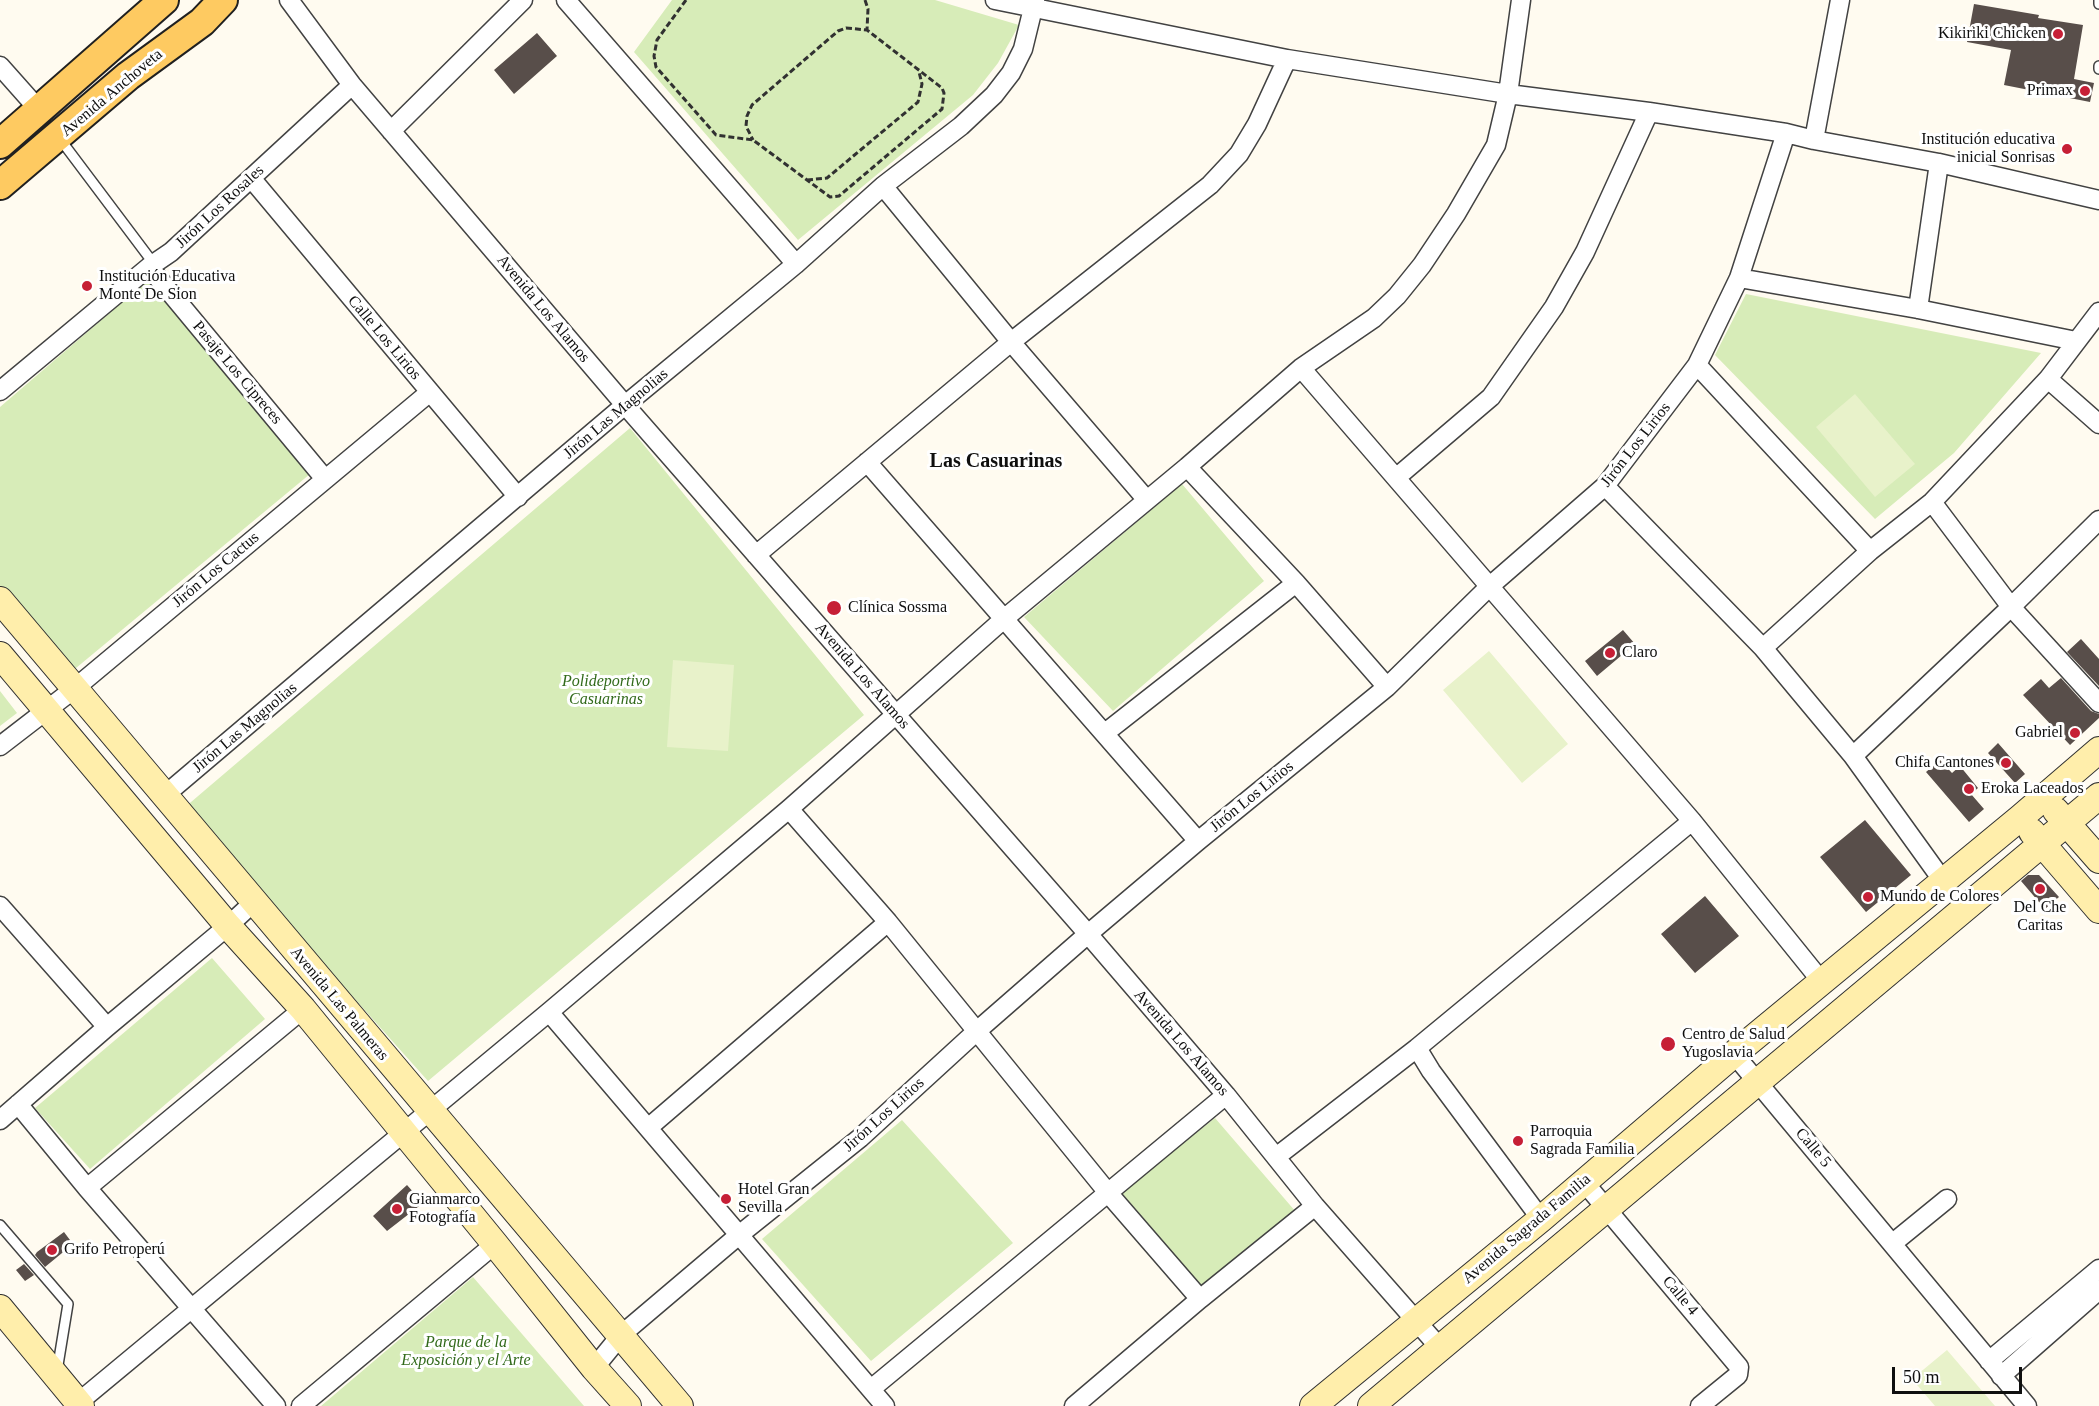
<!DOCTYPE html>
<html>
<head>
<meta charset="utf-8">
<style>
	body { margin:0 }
	#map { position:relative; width:2099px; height:1406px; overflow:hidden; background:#fffbf0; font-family:"Times New Roman",serif }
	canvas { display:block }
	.scale { position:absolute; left:1892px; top:1367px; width:130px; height:27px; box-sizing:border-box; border:3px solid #0f0f0f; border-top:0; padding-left:8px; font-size:18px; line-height:21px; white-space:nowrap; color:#0f0f0f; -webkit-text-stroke:4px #fff; paint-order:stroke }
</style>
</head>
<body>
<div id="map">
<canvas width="2099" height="1406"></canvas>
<div class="scale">50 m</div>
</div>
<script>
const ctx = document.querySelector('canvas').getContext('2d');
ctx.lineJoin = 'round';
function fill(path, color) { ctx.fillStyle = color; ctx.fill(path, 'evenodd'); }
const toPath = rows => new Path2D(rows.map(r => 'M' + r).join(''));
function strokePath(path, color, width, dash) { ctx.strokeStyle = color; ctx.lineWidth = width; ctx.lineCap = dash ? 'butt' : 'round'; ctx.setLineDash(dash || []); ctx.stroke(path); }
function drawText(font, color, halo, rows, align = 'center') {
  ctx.font = font + ' "Times New Roman",serif'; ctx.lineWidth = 6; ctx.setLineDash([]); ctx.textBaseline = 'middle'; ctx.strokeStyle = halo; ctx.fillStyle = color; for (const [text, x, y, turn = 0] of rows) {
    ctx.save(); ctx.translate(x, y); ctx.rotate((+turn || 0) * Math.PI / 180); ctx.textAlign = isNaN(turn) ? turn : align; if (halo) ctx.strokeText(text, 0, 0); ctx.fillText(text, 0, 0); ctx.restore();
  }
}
fill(toPath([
	[672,0,935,0,1019,25,998,63,973,95,798,240,634,52],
	[148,280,310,474,70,673,0,591,0,407],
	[1746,294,2041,353,1954,453,1875,519,1715,355],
	[630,428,864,715,428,1081,184,808],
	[1182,484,1264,581,1113,711,1024,617],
	[0,691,17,713,0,726],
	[212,958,265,1019,90,1169,35,1108],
	[1215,1118,1296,1212,1203,1288,1121,1192],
	[902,1120,1013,1243,871,1361,762,1239],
	[473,1277,584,1406,321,1406]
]), '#d7ecb8');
fill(toPath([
	[1855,394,1915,464,1875,497,1816,427],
	[1489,651,1568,744,1522,783,1443,690],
	[673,660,734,665,728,751,667,747],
	[1947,1350,1995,1406,1935,1406,1912,1379]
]), '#e8f2ca');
fill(toPath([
	[1974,4,2039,15,2038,18,2083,25,2074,79,2094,83,2090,102,2004,85,2011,50,1967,42],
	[537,33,557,56,514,94,494,70],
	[1623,630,1635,644,1597,676,1585,661],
	[2081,639,2099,659,2099,686,2067,652],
	[2061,678,2091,711,2099,714,2099,718,2070,745,2023,695,2041,679,2049,688],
	[1998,743,2025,774,2015,783,1988,753],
	[1940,760,1952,773,1960,766,1978,788,1971,794,1984,809,1969,822,1926,772],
	[1865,820,1911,875,1866,912,1820,857],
	[2028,875,2039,875,2059,897,2045,909,2021,881],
	[1705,896,1739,936,1695,973,1661,934],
	[407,1185,423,1203,387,1231,373,1216],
	[64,1232,73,1244,45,1267,35,1255,37,1252],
	[24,1264,34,1275,25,1281,16,1270]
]), '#584e4a');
const lane = toPath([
	[2099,0,2099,4],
	[2099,66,2099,69],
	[60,139,154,264],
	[0,1225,68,1304,57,1371]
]);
const street = toPath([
	[289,0,352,85,625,405,1088,934,1226,1095,1315,1206,1440,1348],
	[566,0,796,264],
	[995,0,1287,59,1508,94,1649,112,1786,133,1814,140,1939,163,2099,200],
	[0,66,40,111],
	[391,131,523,0],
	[1814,140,1840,0],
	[251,178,518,497],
	[883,186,1011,342,1146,499],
	[149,267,325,479],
	[1739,278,1918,309,2076,341],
	[1918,309,1939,163],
	[1697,365,1870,551],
	[1301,368,1692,821,1822,982],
	[2048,379,2099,424],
	[0,391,149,267,171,252,352,85],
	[867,462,1198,841],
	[1187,467,1296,583,1387,687],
	[1397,477,1491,397,1554,307,1585,252,1649,112],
	[1605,486,1763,648,1853,756,1943,881],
	[1932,502,2011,607,2099,703],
	[756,555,1011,342,1210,185,1239,154,1257,124,1287,59],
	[1763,648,1870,551,1932,502,2048,379,2099,312],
	[1105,733,1296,583],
	[0,746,74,689,430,392],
	[1853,756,2011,607,2099,520],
	[165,795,625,405,796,264,883,186,961,126,994,95,1011,73,1023,49,1035,0],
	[789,809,888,922,1109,1194,1200,1299],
	[0,906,107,1027],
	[549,1012,885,1406],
	[1734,1054,2027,1406],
	[18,1104,87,1188,276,1406],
	[0,1120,107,1027,228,926,254,902],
	[648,1128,888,922],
	[1276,1157,1417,1048],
	[1584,1182,1739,1367,1738,1375,1700,1406],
	[87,1188,303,1009],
	[1541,1219,1431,1071,1417,1048,1692,821],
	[1893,1243,1947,1199],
	[1989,1361,2099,1269],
	[594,1368,621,1335,739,1235,860,1138,978,1030,1088,934,1198,841,1387,687,1490,586,1605,486,1697,365,1739,278,1786,133],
	[2001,1376,2099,1290],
	[871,1389,1226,1095],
	[74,1406,549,1012,789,809,1005,618,1187,467,1301,368,1374,318,1397,296,1422,265,1456,214,1496,145,1508,94,1521,0],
	[301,1406,495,1244],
	[1074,1406,1200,1299,1315,1206]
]);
const secondary = toPath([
	[0,600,680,1406],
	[0,655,228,926,303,1009,495,1244,594,1368,628,1406],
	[2056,811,2099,860],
	[2032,832,2099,910],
	[0,1308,81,1406],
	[1313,1406,1541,1219,1734,1054,2020,818,2099,750],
	[1371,1406,2099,796]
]);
const primary = toPath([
	[0,144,164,0],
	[0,185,128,76,202,22,223,0]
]);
strokePath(lane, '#424242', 12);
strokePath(street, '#424242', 21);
strokePath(secondary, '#313131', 28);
strokePath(primary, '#202020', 32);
strokePath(toPath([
	[686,0,657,40,654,56,656,67,716,135,753,140,830,197,839,196,942,109,944,93,942,88,867,30,846,28,838,31,752,105,747,116,746,126,753,140],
	[865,0,868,9,867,30],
	[807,180,827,178,918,102,922,84,919,72]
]), '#313131', 3, [6, 3]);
strokePath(lane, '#fff', 9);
strokePath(street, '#fff', 18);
strokePath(secondary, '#ffeeab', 26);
strokePath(primary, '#feca61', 28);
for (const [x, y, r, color] of [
	[2058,34,6,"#c61f36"],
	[2085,91,6,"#c61f36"],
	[2067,149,6,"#c61f36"],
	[87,286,6,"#c61f36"],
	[834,608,8,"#c61f36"],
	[1610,653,6,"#c61f36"],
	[2075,733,6,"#c61f36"],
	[2006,763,6,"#c61f36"],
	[1969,789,6,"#c61f36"],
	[2040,889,6,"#c61f36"],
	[1868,897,6,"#c61f36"],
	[1668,1044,8,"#c61f36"],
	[1518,1141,6,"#c61f36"],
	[726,1199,6,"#c61f36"],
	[397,1209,6,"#c61f36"],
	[52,1250,6,"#c61f36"]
]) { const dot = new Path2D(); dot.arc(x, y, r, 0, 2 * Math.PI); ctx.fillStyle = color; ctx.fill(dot); strokePath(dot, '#fff', 2); }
drawText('16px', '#0f0f0f', '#fff', [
	["Kikiriki Chicken",2046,34,"right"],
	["Primax",2073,91,"right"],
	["Institución educativa",2055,140,"right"],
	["inicial Sonrisas",2055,158,"right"],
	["Institución Educativa",99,277],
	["Monte De Sion",99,295],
	["Clínica Sossma",848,608],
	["Claro",1622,653],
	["Gabriel",2063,733,"right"],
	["Chifa Cantones",1994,763,"right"],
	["Eroka Laceados",1981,789],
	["Mundo de Colores",1880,897],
	["Del Che",2040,908,"center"],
	["Caritas",2040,926,"center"],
	["Centro de Salud",1682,1035],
	["Yugoslavia",1682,1053],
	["Parroquia",1530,1132],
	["Sagrada Familia",1530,1150],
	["Hotel Gran",738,1190],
	["Sevilla",738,1208],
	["Gianmarco",409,1200],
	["Fotografía",409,1218],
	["Grifo Petroperú",64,1250]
], 'left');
drawText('16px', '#0f0f0f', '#fff', [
	["Avenida Anchoveta",112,93,-40],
	["Jirón Los Rosales",220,207,-43],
	["Avenida Los Alamos",543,309,50],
	["Calle Los Lirios",384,338,50],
	["Pasaje Los Cipreces",237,373,50],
	["Jirón Las Magnolias",616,414,-40],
	["Jirón Los Lirios",1636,445,-52],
	["Jirón Los Cactus",216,570,-40],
	["Avenida Los Alamos",862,676,49],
	["Jirón Las Magnolias",245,728,-40],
	["Jirón Los Lirios",1252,797,-39],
	["Avenida Las Palmeras",339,1004,50],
	["Avenida Los Alamos",1181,1043,49],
	["Jirón Los Lirios",884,1115,-42],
	["Calle 5",1813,1148,50],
	["Avenida Sagrada Familia",1527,1229,-40],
	["Calle 4",1680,1296,50]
]);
drawText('italic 16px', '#326a1b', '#fff', [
	["Polideportivo",606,682],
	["Casuarinas",606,700],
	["Parque de la",466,1343],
	["Exposición y el Arte",466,1361]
]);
drawText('bold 20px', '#0f0f0f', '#fff', [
	["Las Casuarinas",996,462]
]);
</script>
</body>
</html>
